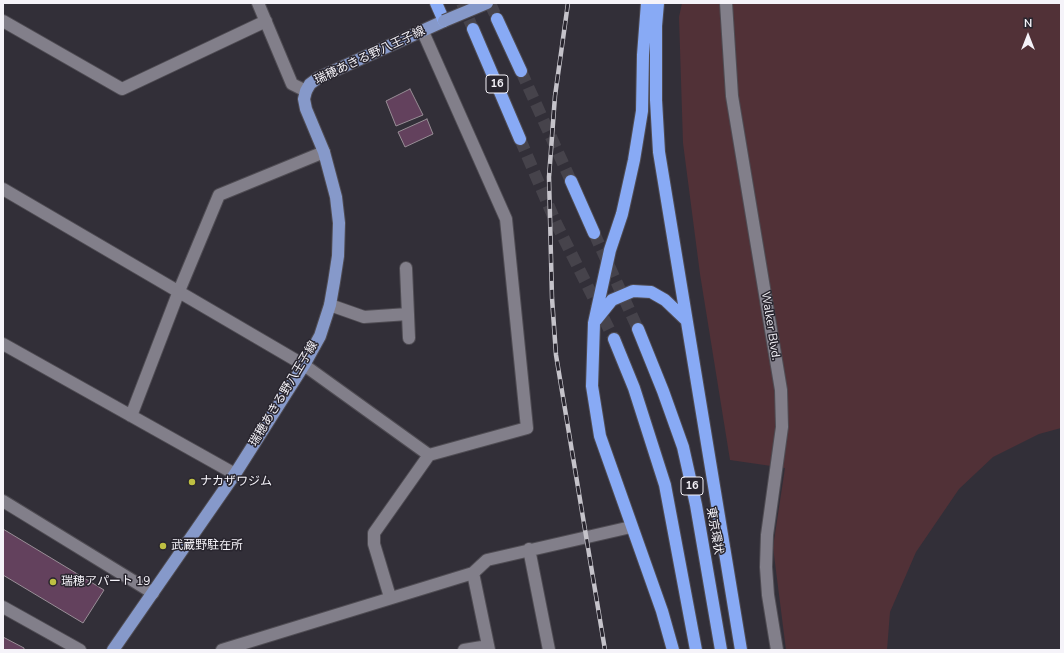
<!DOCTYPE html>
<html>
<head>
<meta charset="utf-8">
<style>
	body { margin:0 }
	#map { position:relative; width:1064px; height:653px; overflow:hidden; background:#322f38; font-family:"Nunito Sans",sans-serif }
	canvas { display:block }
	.frame { position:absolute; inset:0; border:4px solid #f5f3f9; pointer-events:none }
	.north { position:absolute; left:1008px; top:16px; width:40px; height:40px; -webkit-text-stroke:3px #28252e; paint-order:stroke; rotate:0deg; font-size:11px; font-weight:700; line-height:16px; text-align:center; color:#f5f3f9 }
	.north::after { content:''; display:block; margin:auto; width:14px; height:18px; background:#f5f3f9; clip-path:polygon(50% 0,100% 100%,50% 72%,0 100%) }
</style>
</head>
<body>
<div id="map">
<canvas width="1064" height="653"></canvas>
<div class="frame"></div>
<div class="north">N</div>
</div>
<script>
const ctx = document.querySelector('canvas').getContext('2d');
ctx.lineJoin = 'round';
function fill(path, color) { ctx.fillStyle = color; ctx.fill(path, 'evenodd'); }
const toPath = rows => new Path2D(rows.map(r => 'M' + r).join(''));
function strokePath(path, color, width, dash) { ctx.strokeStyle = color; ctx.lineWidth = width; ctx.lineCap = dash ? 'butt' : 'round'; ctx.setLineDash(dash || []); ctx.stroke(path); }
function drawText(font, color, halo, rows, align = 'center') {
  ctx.font = font + ' "Nunito Sans","Noto Sans JP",sans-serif'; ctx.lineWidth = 3; ctx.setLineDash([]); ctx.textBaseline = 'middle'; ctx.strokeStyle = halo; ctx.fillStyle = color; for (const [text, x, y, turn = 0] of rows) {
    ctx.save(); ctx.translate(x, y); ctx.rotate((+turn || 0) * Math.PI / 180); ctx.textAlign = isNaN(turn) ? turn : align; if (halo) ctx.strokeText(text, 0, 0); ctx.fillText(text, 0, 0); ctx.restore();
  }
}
fill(toPath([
	[682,3,1061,3,1061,428,1039,434,993,457,959,489,916,552,890,612,887,650,786,650,773,547,785,468,730,460,700,274,683,143,679,17]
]), '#513137');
const building = toPath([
	[410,89,423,115,396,126,386,101,410,89],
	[427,119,433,134,405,147,398,132,427,119],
	[3,529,104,590,83,623,3,575,3,529],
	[3,637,24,648,24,650,3,650,3,637]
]);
fill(building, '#63415d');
strokePath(building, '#988e96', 1);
strokePath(toPath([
	[462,3,473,29],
	[490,3,497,19],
	[521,71,571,181],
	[520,139,556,223,614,339],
	[594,233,638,329]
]), '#46434b', 12, [12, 6]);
const minor = toPath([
	[258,3,292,84,306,91],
	[726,3,732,96,781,390,782,427,767,535,766,567,768,595,777,650],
	[3,21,122,89,266,21],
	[3,189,304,365,429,455],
	[406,268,409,338],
	[330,305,364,317,408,314],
	[3,344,235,474],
	[131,416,179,291,219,195,324,152],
	[3,501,153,593],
	[529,549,549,650],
	[473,573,489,650],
	[390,597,374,544,374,533,429,455,527,428,506,219,423,32],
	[3,607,80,650],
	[222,650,473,573,487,560,631,527],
	[464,650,488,646]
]);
const major = toPath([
	[113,650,235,474,304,365,320,336,330,305,334,282,338,256,339,223,336,197,324,152,306,109,304,99,306,91,310,84,318,78,444,21]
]);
const highway = toPath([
	[436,3,444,21],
	[647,3,643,55,642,111,634,160,622,214,610,250,594,323,592,386,600,436,662,611,673,650],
	[658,3,656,26,656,100,659,152,741,650],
	[497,19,521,71],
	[473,29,520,139],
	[571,181,594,233],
	[596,320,612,300,633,291,651,292,665,300,686,320],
	[638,329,663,391,683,447,696,505,721,650],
	[614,339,634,388,665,485,696,650]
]);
strokePath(minor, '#4f4c53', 14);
strokePath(major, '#4f4c53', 14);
strokePath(highway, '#4f4c53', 14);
strokePath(minor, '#827f8a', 12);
strokePath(major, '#8699ca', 12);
strokePath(highway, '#88aaf5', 12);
const rail = toPath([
	[568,3,555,96,549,177,552,298,556,355,605,650]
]);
strokePath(rail, '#c5c3ca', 4.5);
strokePath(rail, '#28252e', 3, [9]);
const majorBridge = toPath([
	[444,21,487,3]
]);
strokePath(majorBridge, '#4f4c53', 14, []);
strokePath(majorBridge, '#8699ca', 12);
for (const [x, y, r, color] of [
	[192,482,4,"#bebf42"],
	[163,546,4,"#bebf42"],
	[53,582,4,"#bebf42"]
]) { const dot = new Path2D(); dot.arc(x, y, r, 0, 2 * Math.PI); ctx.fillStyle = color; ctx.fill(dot); strokePath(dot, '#28252e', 1.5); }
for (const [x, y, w] of [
	[497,84,22],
	[692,486,22]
]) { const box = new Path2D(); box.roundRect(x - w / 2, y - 9, w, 18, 3); ctx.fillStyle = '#28252e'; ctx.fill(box); strokePath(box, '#f5f3f9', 1); }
drawText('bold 11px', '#f5f3f9', null, [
	["16",497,84],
	["16",692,486]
]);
drawText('12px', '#f5f3f9', '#28252e', [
	["瑞穂あきる野八王子線",370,56,-25],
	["Walker Blvd.",770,326,81],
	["瑞穂あきる野八王子線",284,394,-59],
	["東京環状",714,531,80]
]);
drawText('12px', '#f5f3f9', '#28252e', [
	["ナカザワジム",200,482],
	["武蔵野駐在所",171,546],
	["瑞穂アパート 19",61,582]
], 'left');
</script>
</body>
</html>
